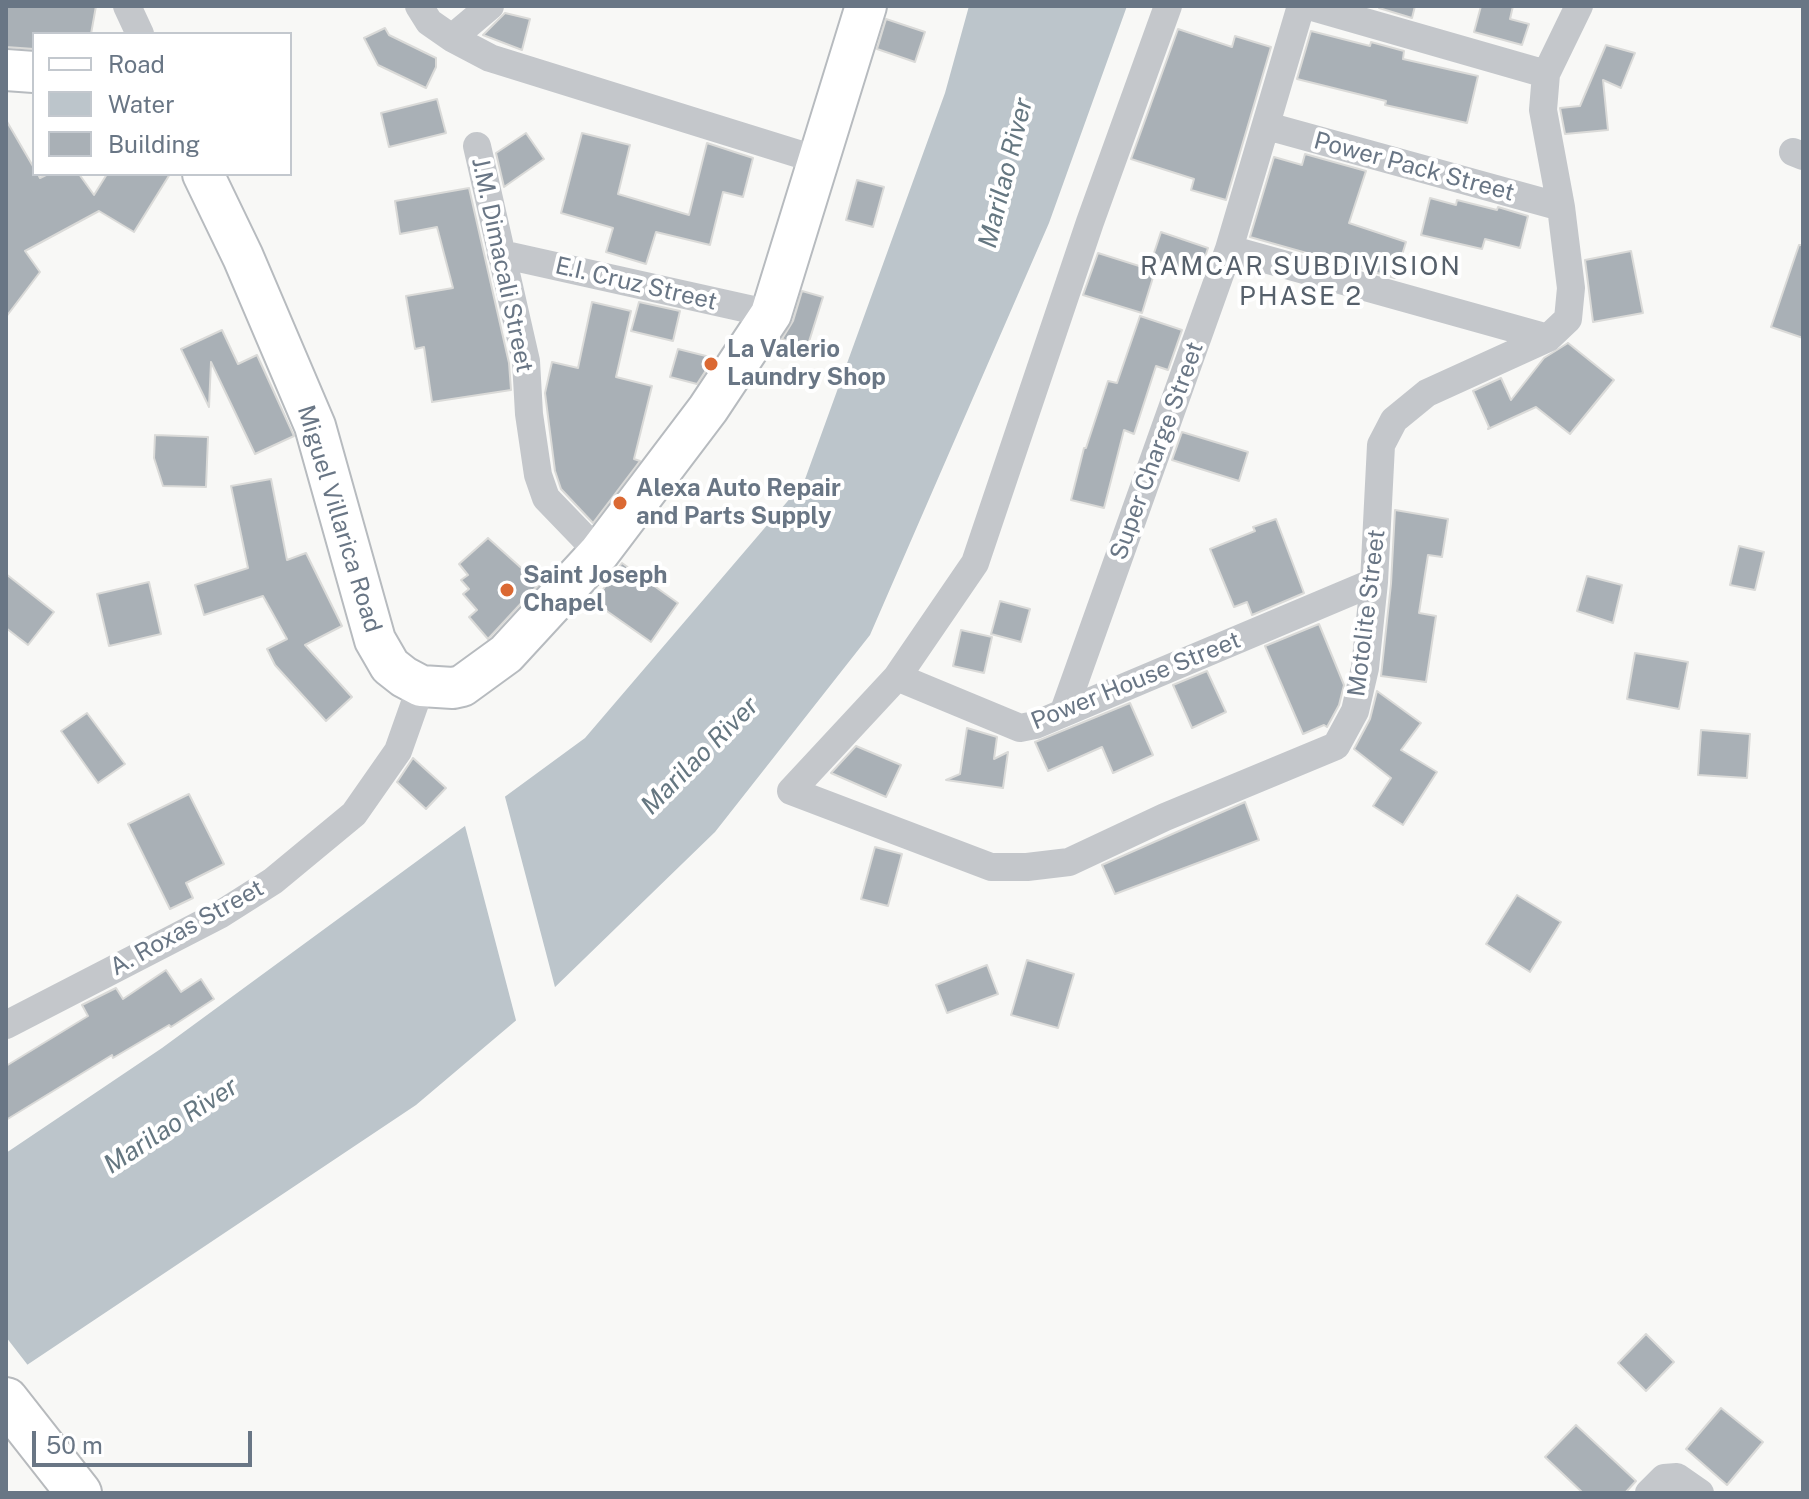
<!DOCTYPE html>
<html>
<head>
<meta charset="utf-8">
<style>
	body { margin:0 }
	#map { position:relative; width:1809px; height:1499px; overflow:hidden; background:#f8f8f6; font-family:"Public Sans",sans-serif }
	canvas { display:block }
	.frame { position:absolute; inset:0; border:8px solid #697685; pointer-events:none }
	.legend { position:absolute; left:32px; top:32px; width:260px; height:144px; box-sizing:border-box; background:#fff; border:2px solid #c3c8ce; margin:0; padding:10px 14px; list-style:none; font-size:24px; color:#697685 }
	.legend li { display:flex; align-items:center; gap:16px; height:40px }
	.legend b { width:40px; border:2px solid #c3c8ce }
	.scale { position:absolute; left:32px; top:1431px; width:220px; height:36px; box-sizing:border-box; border:4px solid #697685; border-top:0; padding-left:10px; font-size:24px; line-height:28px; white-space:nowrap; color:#697685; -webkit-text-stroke:6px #fff; paint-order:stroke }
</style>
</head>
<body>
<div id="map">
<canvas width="1809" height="1499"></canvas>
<div class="frame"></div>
<ul class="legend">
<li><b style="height:10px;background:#fff"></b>Road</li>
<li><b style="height:22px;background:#bcc5cb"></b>Water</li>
<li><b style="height:22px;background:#a9b0b6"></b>Building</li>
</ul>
<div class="scale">50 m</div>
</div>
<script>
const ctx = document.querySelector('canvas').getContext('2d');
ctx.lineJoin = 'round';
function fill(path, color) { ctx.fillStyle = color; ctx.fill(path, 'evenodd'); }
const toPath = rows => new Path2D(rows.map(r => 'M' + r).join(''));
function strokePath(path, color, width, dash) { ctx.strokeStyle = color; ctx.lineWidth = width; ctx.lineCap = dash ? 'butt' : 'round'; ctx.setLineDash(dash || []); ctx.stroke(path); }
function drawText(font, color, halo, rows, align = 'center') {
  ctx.font = font + ' "Public Sans",sans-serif'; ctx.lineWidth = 8; ctx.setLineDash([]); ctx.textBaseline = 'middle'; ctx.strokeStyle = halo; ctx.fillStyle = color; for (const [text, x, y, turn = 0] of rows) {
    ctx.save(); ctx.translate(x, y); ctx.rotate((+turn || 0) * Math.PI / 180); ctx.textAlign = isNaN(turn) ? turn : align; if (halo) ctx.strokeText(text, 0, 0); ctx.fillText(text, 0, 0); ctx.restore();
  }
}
fill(toPath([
	[969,6,1127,6,1049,223,870,635,715,832,552,990,416,1105,6,1379,6,1153,162,1048,585,738,804,482,945,93]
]), '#bcc5cb');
fill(toPath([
	[504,793,556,991,517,1024,464,822],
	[6,1337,30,1368,6,1383]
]), '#f8f8f6');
const building = toPath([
	[6,6,96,6,91,34,34,34,34,49,6,47,6,6],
	[1379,6,1415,6,1412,18,1379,8,1379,6],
	[1481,6,1513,6,1510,19,1529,24,1522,45,1474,32,1481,6],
	[505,13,530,19,522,50,483,35,505,13],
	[886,19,925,32,915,62,877,49,886,19],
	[385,28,389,35,436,58,436,67,426,88,378,65,364,38,385,28],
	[1178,29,1232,47,1235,36,1271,47,1226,200,1191,190,1194,179,1131,159,1178,29],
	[1311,31,1370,46,1371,42,1404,51,1403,59,1478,76,1467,123,1385,105,1386,101,1297,79,1311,31],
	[1606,45,1635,53,1621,88,1603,80,1608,130,1565,134,1560,108,1580,106,1606,45],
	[437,99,446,133,389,147,381,113,437,99],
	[6,120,34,168,34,174,38,174,40,178,48,174,79,174,94,195,107,174,170,174,134,232,99,211,25,251,40,272,6,317,6,120],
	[526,133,544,159,504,187,496,153,526,133],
	[582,133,630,145,618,194,689,215,707,143,753,158,743,197,723,192,710,245,656,232,646,264,606,252,613,228,561,213,582,133],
	[1305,154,1366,171,1349,223,1406,242,1395,278,1250,237,1274,157,1302,165,1305,154],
	[857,180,884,187,873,227,846,220,857,180],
	[469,188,509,363,511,390,432,402,424,347,415,349,406,296,453,288,437,227,400,234,395,201,469,188],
	[1430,198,1456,205,1457,200,1497,210,1498,207,1528,216,1520,248,1485,239,1482,249,1421,235,1430,198],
	[1161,232,1208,248,1199,275,1152,259,1161,232],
	[1799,245,1803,245,1803,338,1771,327,1799,245],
	[1631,251,1643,313,1593,322,1585,260,1631,251],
	[1098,253,1155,271,1142,313,1083,295,1098,253],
	[802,291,823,297,807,348,782,339,793,321,802,291],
	[592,302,631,311,616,377,652,386,634,459,640,461,593,523,561,489,555,471,545,393,552,362,578,368,592,302],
	[639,302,680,311,673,341,631,331,639,302],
	[1140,316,1182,330,1168,370,1156,366,1134,434,1124,430,1104,508,1071,500,1084,448,1086,448,1108,381,1117,383,1140,316],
	[222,330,238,364,257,355,294,436,255,454,211,362,209,407,181,349,222,330],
	[1568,343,1614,380,1570,434,1536,407,1488,429,1489,427,1473,391,1501,378,1511,400,1544,358,1568,343],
	[678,349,714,358,697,384,670,377,678,349],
	[1182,432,1248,452,1239,481,1172,460,1182,432],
	[155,435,208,437,206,487,163,486,154,458,155,435],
	[271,479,287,560,306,553,342,626,305,645,352,697,326,721,275,665,267,649,287,639,263,596,204,615,195,585,248,568,231,486,271,479],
	[1395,510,1448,519,1442,557,1428,555,1419,613,1436,616,1426,682,1381,676,1391,584,1395,510],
	[1276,519,1304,593,1252,615,1247,602,1234,607,1210,549,1255,531,1253,527,1276,519],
	[488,538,539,584,488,639,469,617,477,610,463,594,469,589,461,580,468,575,459,564,488,538],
	[1739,546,1764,552,1755,590,1730,585,1739,546],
	[622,563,678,603,651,642,594,602,622,563],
	[6,574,54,612,28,645,6,628,6,574],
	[1587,576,1622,585,1613,623,1577,611,1587,576],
	[149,582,161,634,109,646,97,594,149,582],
	[1000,601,1030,609,1021,642,991,634,1000,601],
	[1319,624,1344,685,1339,705,1327,727,1324,725,1303,734,1265,646,1319,624],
	[961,630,992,637,984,673,953,666,961,630],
	[1635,653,1688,662,1679,709,1627,699,1635,653],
	[1207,671,1226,712,1192,728,1173,685,1207,671],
	[1377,691,1421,723,1401,750,1437,772,1403,825,1373,806,1391,778,1354,749,1370,719,1377,691],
	[1130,703,1153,755,1113,773,1102,747,1048,771,1035,742,1130,703],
	[87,713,125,764,98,783,61,731,87,713],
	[967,728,997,737,994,759,1008,752,1003,788,946,780,960,774,967,728],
	[1701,730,1750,734,1747,778,1698,775,1701,730],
	[856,746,901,765,886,797,831,773,856,746],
	[413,758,446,788,426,809,397,782,413,758],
	[189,794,224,864,186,883,193,898,170,909,128,824,189,794],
	[1245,802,1259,840,1115,894,1102,865,1245,802],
	[875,847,902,854,888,906,861,899,875,847],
	[1517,895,1561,922,1530,972,1486,944,1517,895],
	[1027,960,1074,974,1058,1028,1011,1015,1027,960],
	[987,965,998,994,947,1013,936,985,987,965],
	[166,970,181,992,201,979,214,999,171,1027,169,1025,113,1058,112,1055,6,1120,6,1066,88,1016,82,1005,116,988,123,999,166,970],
	[1646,1334,1674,1362,1646,1391,1618,1363,1646,1334],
	[1721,1408,1763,1442,1727,1485,1686,1449,1721,1408],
	[1576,1425,1636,1481,1625,1493,1583,1493,1545,1457,1576,1425]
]);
fill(building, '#a9b0b6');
strokePath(building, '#dadad8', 2);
const secondary = toPath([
	[6,70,34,72],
	[203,174,243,257,315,426,375,640,390,666,404,677,421,686,453,688,462,686,506,654,599,553,708,409,771,314,866,6]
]);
const trunk = toPath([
	[6,1400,79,1493]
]);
strokePath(secondary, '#b7bbbf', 44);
strokePath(trunk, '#b7babd', 48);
strokePath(toPath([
	[127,6,140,34],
	[419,6,429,22,452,38,490,58,818,160],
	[1168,6,1090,222,975,563,897,677,791,791,991,867,1027,867,1069,862,1165,817,1336,746,1355,711,1365,668,1374,582,1381,445,1394,420,1427,393,1548,338,1568,319,1571,288,1561,207,1543,110,1546,74,1579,6],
	[1309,6,1546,74],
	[452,38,490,6],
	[1267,126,1561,207],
	[477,146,526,361,529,414,538,475,546,498,599,553],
	[1793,152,1803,156],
	[1229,249,1548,338],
	[501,254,771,314],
	[897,677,1020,728,1035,725,1374,582],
	[1064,711,1229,249,1301,6],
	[6,1025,221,914,273,881,354,814,398,751,421,686],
	[1649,1493,1664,1478,1677,1477,1700,1493]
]), '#c4c7cb', 28);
strokePath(secondary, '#fff', 40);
strokePath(trunk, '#fff', 44);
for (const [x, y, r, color] of [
	[711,364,8,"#db6933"],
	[620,503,8,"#db6933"],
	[507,590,8,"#db6933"]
]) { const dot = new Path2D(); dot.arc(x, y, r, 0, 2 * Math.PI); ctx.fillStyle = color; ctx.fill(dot); strokePath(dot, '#fff', 3); }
drawText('24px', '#697685', '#fff', [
	["Power Pack Street",1414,167,15],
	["J.M. Dimacali Street",502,265,78],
	["E.I. Cruz Street",636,284,13],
	["Super Charge Street",1157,451,-70],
	["Miguel Villarica Road",339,519,73],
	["Motolite Street",1367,613,-83],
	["Power House Street",1136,681,-22],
	["A. Roxas Street",187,928,-29]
]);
drawText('bold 24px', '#697685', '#fff', [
	["La Valerio",727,350],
	["Laundry Shop",727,378],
	["Alexa Auto Repair",636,489],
	["and Parts Supply",636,517],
	["Saint Joseph",523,576],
	["Chapel",523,604]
], 'left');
drawText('italic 26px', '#657781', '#fff', [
	["Marilao River",1006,173,-76],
	["Marilao River",700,756,-45],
	["Marilao River",171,1126,-33]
]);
ctx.letterSpacing = '2px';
drawText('26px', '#56606b', '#fff', [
	["RAMCAR SUBDIVISION",1301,267],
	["PHASE 2",1301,297]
]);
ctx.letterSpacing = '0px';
</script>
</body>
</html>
